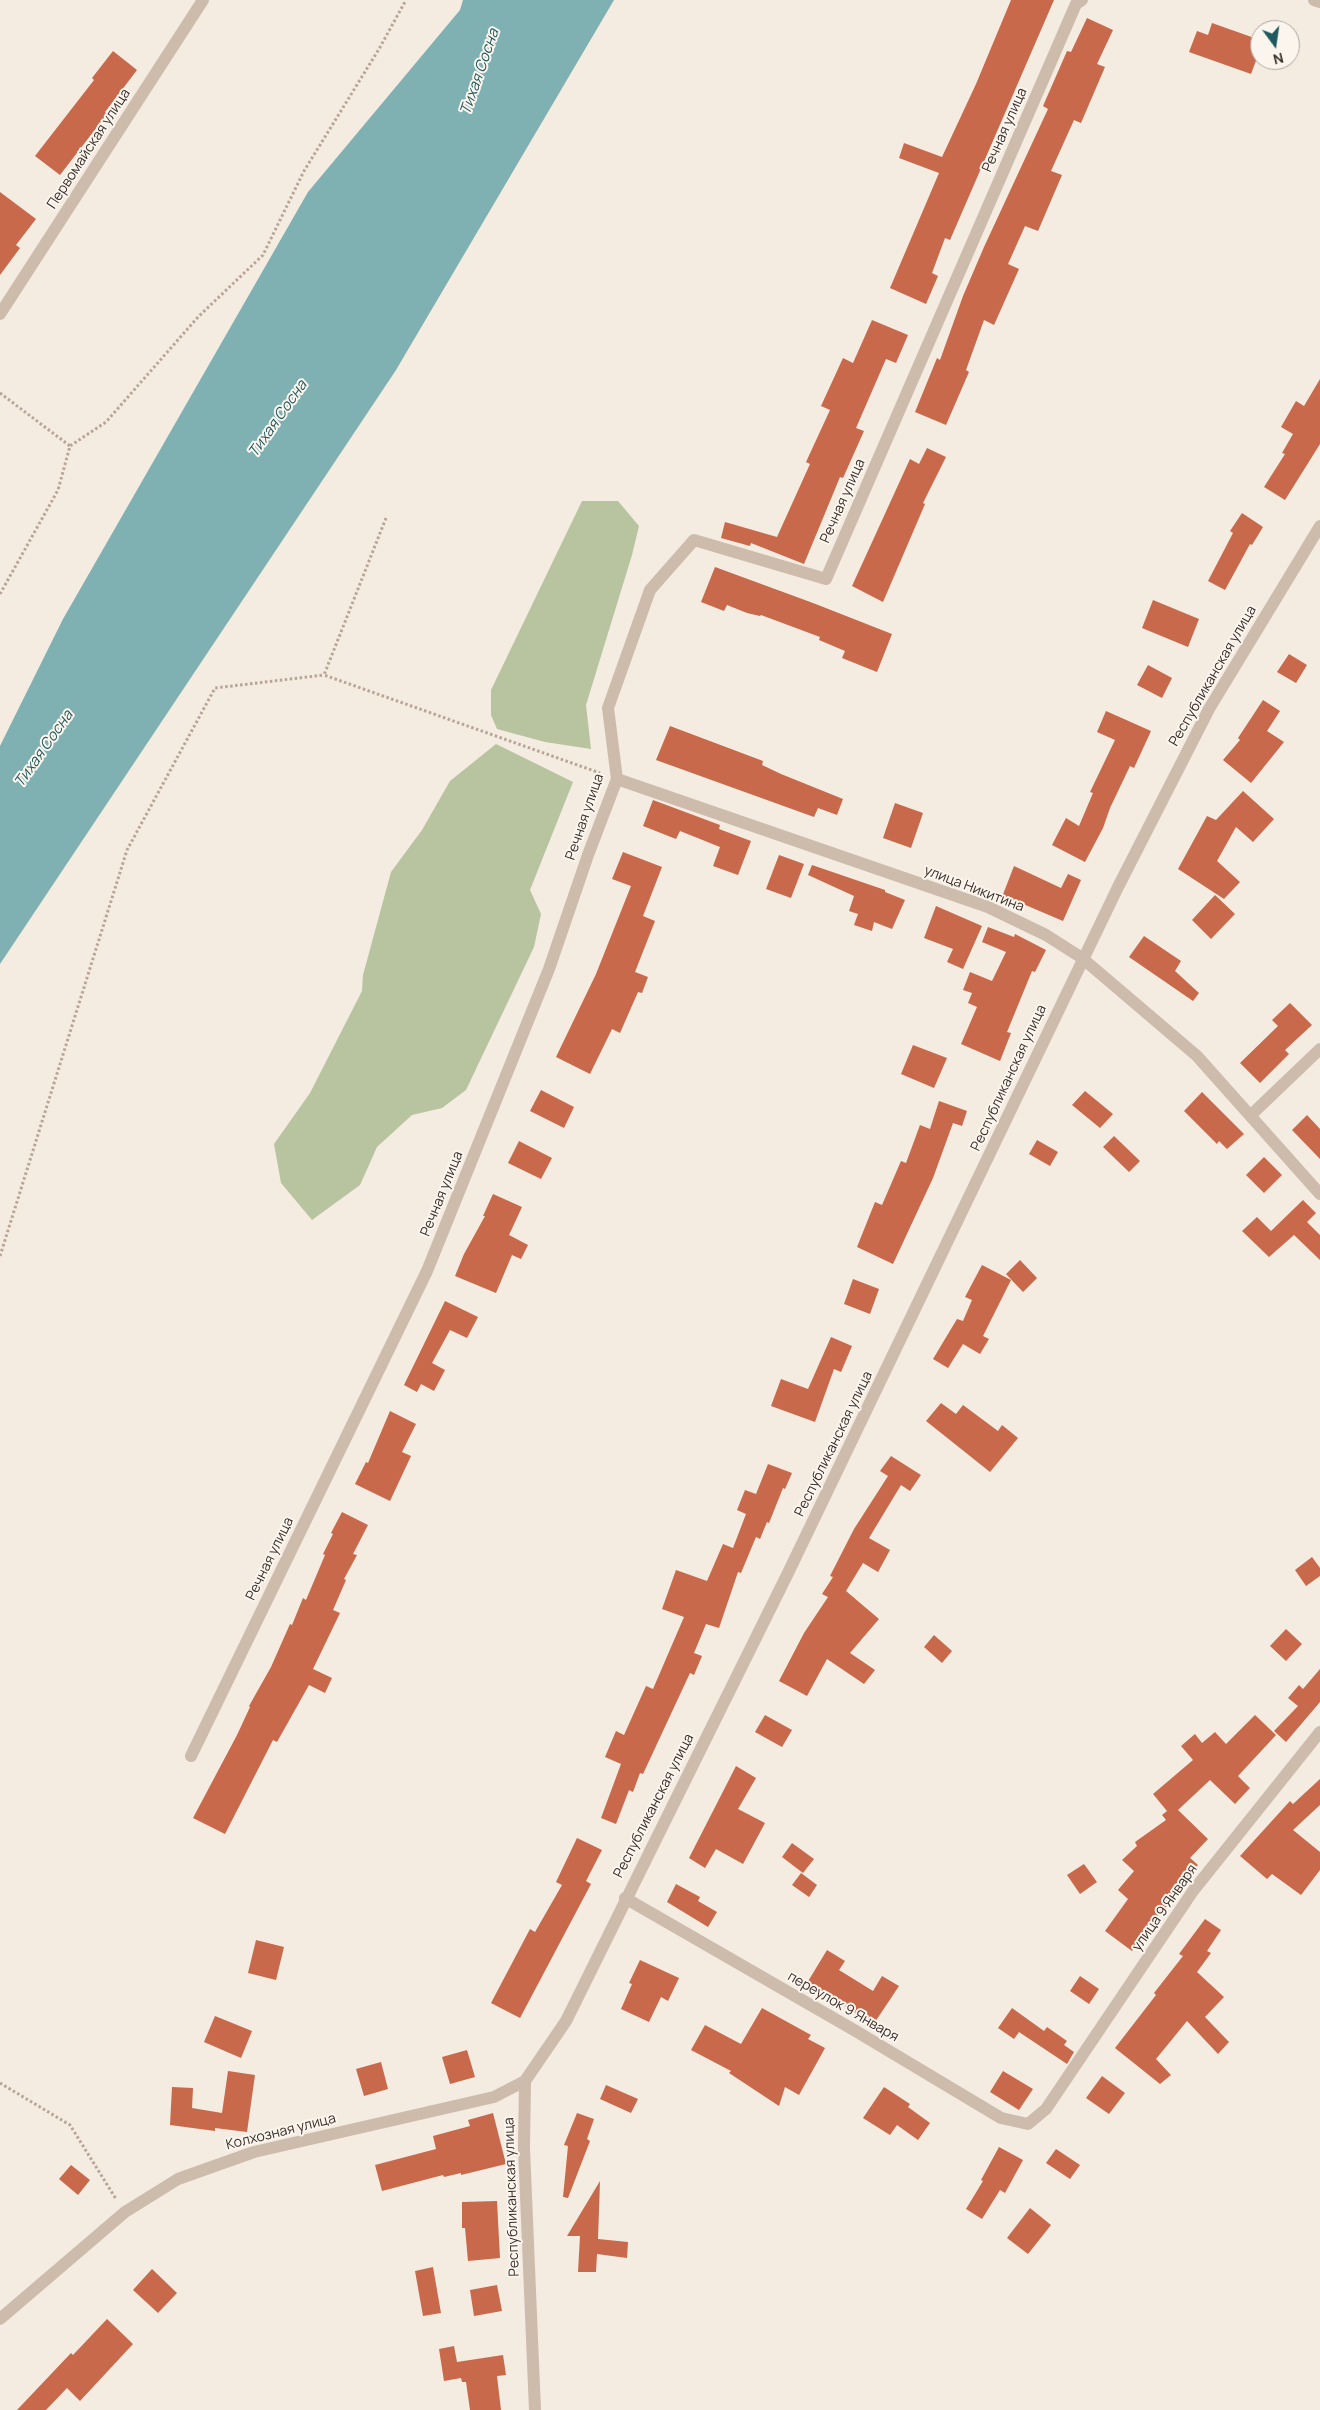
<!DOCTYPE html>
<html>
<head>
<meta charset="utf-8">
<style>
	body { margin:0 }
	#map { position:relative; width:1320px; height:2410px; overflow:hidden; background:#f4ebe1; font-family:Manrope,sans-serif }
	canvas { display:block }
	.north { position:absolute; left:1250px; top:20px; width:50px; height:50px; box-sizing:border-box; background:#fbf5ee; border:1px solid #aea6a0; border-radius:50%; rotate:166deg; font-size:14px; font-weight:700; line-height:20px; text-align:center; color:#3b302b }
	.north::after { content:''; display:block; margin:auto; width:18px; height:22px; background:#1f5a5e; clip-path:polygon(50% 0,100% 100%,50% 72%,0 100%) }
</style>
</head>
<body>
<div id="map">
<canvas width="1320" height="2410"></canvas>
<div class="north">N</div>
</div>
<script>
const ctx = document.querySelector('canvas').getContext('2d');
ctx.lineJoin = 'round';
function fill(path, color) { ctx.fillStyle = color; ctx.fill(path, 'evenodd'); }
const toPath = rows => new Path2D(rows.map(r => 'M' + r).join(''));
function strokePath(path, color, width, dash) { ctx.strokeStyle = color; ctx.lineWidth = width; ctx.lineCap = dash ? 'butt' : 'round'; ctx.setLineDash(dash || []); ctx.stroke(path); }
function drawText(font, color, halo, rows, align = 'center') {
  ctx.font = font + ' Manrope,sans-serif'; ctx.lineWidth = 4; ctx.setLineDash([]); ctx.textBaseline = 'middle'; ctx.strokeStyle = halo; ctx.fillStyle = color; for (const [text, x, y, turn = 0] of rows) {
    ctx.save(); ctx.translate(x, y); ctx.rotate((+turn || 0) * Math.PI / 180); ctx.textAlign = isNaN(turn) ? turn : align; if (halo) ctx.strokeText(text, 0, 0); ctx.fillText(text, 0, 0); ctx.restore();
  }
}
fill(toPath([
	[582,501,618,501,639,526,632,555,586,705,591,749,545,742,497,729,491,715,491,690],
	[496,744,573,782,530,890,541,914,534,947,466,1090,442,1108,412,1115,377,1147,360,1185,312,1220,281,1183,274,1144,310,1093,362,991,363,975,391,872,422,830,450,781]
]), '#b8c4a0');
fill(toPath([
	[463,0,614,0,396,370,0,964,0,746,63,619,308,192,460,10]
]), '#7fb0b2');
fill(toPath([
	[1011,0,1054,0,950,240,945,238,932,273,938,276,926,304,890,288,939,173,899,158,904,143,942,157,976,84],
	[1087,18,1113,30,1097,64,1105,67,1081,123,1074,120,1051,171,1062,175,1038,231,1025,226,1008,264,1019,269,994,325,984,320,966,370,969,372,946,425,915,412,937,358,940,360,963,296,984,247,1048,109,1043,106,1067,51,1071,52],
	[1212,23,1260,40,1260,50,1251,74,1189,52,1197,31,1208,35],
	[113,51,137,70,105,112,107,114,60,175,35,156,94,80,92,78],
	[0,192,36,219,16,245,20,248,0,275],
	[872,320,908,335,896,363,886,359,856,428,864,431,843,478,840,477,804,564,751,543,750,546,721,538,725,522,777,537,810,464,806,462,830,410,821,406,843,358,853,363],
	[1320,379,1320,444,1285,500,1264,487,1285,454,1282,453,1293,434,1281,427,1296,401,1304,406],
	[927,448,946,457,923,503,925,504,883,602,852,586,910,459,919,464],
	[1242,513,1263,527,1252,545,1250,544,1225,590,1208,581,1233,533,1230,531],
	[715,567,813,603,892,634,877,672,842,658,845,651,819,640,820,637,761,615,760,616,747,613,727,605,724,611,701,602],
	[1153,600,1199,619,1188,647,1142,628],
	[1289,654,1307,665,1296,683,1277,672],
	[1148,665,1172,678,1162,698,1137,685],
	[1263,700,1280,711,1267,731,1284,742,1251,783,1223,760,1240,740,1238,738],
	[1106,711,1151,731,1134,768,1130,766,1110,808,1103,828,1085,862,1052,845,1066,818,1079,826,1093,793,1090,792,1115,740,1097,732],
	[670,726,763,761,762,765,781,774,843,799,837,815,818,808,814,817,656,760],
	[1243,791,1274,819,1253,842,1236,827,1217,861,1240,882,1224,899,1178,869,1207,816,1216,820],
	[653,800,720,825,719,829,751,841,738,875,713,866,720,847,680,831,676,839,643,826],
	[895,803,923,813,911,848,883,838],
	[623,852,662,867,643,916,655,921,635,972,648,977,642,993,638,992,620,1033,612,1029,590,1074,556,1057,596,974,631,886,612,879],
	[779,855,804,864,791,898,766,889],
	[812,865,885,890,885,892,905,900,892,929,874,922,872,931,854,925,858,914,849,911,854,896,808,875],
	[1014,866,1061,888,1068,874,1081,880,1063,921,1016,901,1002,897],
	[1215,895,1235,914,1211,939,1192,920],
	[936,906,982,926,963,969,947,962,953,949,924,938],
	[988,927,1014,937,1015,934,1046,950,1035,972,1032,971,1007,1032,1011,1033,1000,1061,961,1044,977,1007,968,1003,972,993,963,990,970,972,992,981,1006,952,982,942],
	[1144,936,1181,961,1175,971,1199,993,1193,1001,1129,957],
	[1290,1003,1312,1025,1285,1050,1289,1054,1260,1083,1240,1063,1278,1026,1272,1020],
	[913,1045,947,1058,934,1088,901,1074],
	[541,1090,574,1107,564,1128,530,1111],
	[1085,1091,1113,1114,1100,1128,1072,1105],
	[1202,1092,1244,1134,1227,1149,1219,1141,1217,1144,1184,1111],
	[939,1101,967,1111,962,1126,953,1123,933,1178,893,1264,857,1247,875,1202,882,1205,901,1161,906,1163,920,1125,930,1129],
	[1307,1115,1320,1129,1320,1159,1292,1130],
	[1114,1136,1140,1161,1129,1172,1103,1147],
	[1037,1140,1058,1152,1050,1166,1029,1154],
	[519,1141,552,1158,541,1179,508,1163],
	[1264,1157,1282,1175,1264,1193,1246,1175],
	[493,1194,522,1207,509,1235,528,1245,521,1259,512,1255,496,1293,455,1276,464,1254,485,1216,483,1216],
	[1303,1200,1316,1213,1307,1222,1320,1235,1320,1260,1294,1235,1269,1257,1242,1231,1257,1217,1271,1231],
	[1020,1260,1037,1278,1023,1292,1006,1274],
	[982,1265,1011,1280,983,1336,989,1339,980,1354,963,1344,948,1368,933,1359,957,1319,963,1321,972,1300,965,1297],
	[853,1279,879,1289,870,1314,844,1304],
	[445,1301,478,1317,467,1338,450,1330,432,1363,445,1370,434,1391,421,1384,417,1392,404,1385],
	[831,1337,852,1346,841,1372,834,1369,815,1422,771,1406,781,1379,808,1389],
	[941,1403,956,1414,963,1405,998,1431,1002,1425,1018,1438,990,1472,926,1421],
	[390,1411,416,1424,402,1452,411,1456,390,1501,355,1484,366,1462,368,1463],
	[891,1456,921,1475,910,1491,901,1485,869,1538,890,1550,878,1572,863,1563,846,1591,879,1619,850,1653,875,1670,864,1684,827,1659,807,1696,779,1681,804,1633,828,1597,822,1594,833,1577,830,1576,854,1529,888,1476,880,1471],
	[768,1464,792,1473,785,1489,783,1488,769,1523,767,1522,760,1539,756,1537,741,1573,738,1572,719,1628,706,1624,694,1653,702,1656,694,1675,690,1673,643,1774,640,1773,633,1792,629,1790,616,1824,601,1818,621,1764,605,1757,616,1731,624,1735,646,1686,653,1689,684,1617,662,1609,676,1570,707,1581,723,1544,733,1548,746,1514,737,1510,745,1490,756,1494],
	[342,1512,368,1525,353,1554,357,1555,344,1579,346,1580,333,1610,340,1613,313,1669,332,1678,325,1693,309,1685,277,1742,273,1740,225,1834,193,1818,237,1735,250,1707,249,1706,271,1667,290,1624,292,1625,303,1598,306,1600,325,1555,323,1554,333,1534,331,1533],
	[1312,1557,1320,1568,1320,1576,1306,1586,1295,1570],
	[1286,1629,1302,1644,1286,1661,1270,1646],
	[934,1635,952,1651,942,1663,924,1647],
	[1320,1669,1320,1702,1286,1742,1274,1731,1298,1706,1288,1698,1299,1685,1303,1689],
	[765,1715,792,1730,782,1747,755,1732],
	[1255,1715,1276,1735,1238,1776,1250,1788,1235,1804,1210,1780,1178,1810,1208,1839,1190,1858,1198,1865,1179,1887,1182,1889,1145,1930,1146,1931,1132,1951,1105,1931,1128,1899,1118,1890,1134,1871,1122,1860,1137,1846,1135,1842,1166,1820,1162,1815,1167,1811,1153,1794,1193,1760,1181,1746,1195,1734,1202,1743,1215,1732,1226,1744],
	[736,1766,756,1778,738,1809,765,1823,743,1864,716,1849,705,1868,689,1858],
	[1320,1779,1320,1805,1293,1830,1320,1852,1320,1870,1301,1895,1272,1874,1267,1879,1240,1856,1290,1801,1293,1804],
	[577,1838,602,1850,586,1881,591,1884,520,2018,491,2003,530,1929,535,1932,562,1885,556,1882],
	[792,1843,814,1859,803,1873,782,1857],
	[1084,1864,1097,1882,1080,1894,1067,1875],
	[801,1873,817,1885,809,1897,792,1885],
	[676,1884,700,1897,698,1901,717,1912,708,1927,667,1902],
	[1205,1919,1221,1930,1207,1951,1211,1953,1197,1972,1224,1997,1205,2017,1229,2042,1218,2054,1187,2021,1156,2059,1171,2075,1160,2084,1115,2048,1156,1995,1154,1993,1183,1956,1179,1954],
	[256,1940,284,1947,276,1980,248,1973],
	[827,1950,845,1961,839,1970,873,1991,882,1976,899,1986,873,2025,825,1993,807,1983],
	[640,1960,679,1978,668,2001,661,1997,649,2022,621,2009,632,1984,629,1983],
	[1080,1976,1099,1989,1089,2004,1070,1991],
	[762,2008,811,2035,808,2039,825,2048,799,2095,785,2087,779,2106,729,2073,731,2071,691,2050,705,2025,741,2044],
	[1012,2008,1044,2031,1047,2027,1067,2041,1064,2045,1074,2052,1067,2064,1019,2032,1014,2039,998,2028],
	[215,2016,252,2031,241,2058,204,2042],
	[467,2050,475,2077,450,2084,442,2057],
	[381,2062,388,2089,364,2096,356,2069],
	[228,2071,255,2075,247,2132,215,2128,215,2131,170,2125,172,2087,193,2088,192,2108,222,2113],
	[1003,2071,1033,2089,1019,2110,990,2092],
	[1102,2076,1125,2093,1109,2114,1086,2098],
	[606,2085,638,2099,631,2113,600,2099],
	[884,2087,910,2104,908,2107,930,2123,918,2140,897,2125,890,2135,863,2118],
	[493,2113,506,2164,461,2175,461,2173,444,2177,443,2175,382,2191,375,2165,436,2149,433,2136,470,2126,468,2120],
	[577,2113,594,2119,587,2139,590,2141,568,2198,563,2197,568,2146,564,2145],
	[999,2147,1023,2160,1005,2193,1000,2190,982,2219,966,2209,983,2181,981,2180],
	[1056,2149,1080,2165,1070,2179,1046,2163],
	[71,2165,90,2180,78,2195,59,2179],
	[600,2181,598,2239,628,2242,627,2258,597,2254,596,2272,578,2272,580,2236,567,2236],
	[497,2201,500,2258,468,2261,465,2228,462,2228,462,2202],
	[1030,2208,1051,2225,1028,2254,1007,2238],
	[433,2267,441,2313,423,2316,415,2271],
	[152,2269,177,2293,158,2313,133,2290],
	[497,2285,502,2311,474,2316,470,2290],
	[107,2319,133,2344,80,2401,67,2388,46,2410,17,2410,71,2353,73,2355],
	[454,2346,457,2362,503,2355,506,2375,497,2376,501,2410,470,2410,466,2382,462,2382,461,2378,444,2381,439,2349]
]), '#c8694b');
strokePath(toPath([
	[0,393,70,446],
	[386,518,324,675,600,773],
	[0,594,58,490,70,446,106,422,198,317,263,255,304,171,379,49,406,0],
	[0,1256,127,850,215,688,324,675],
	[0,2083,70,2125,116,2199]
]), '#b9a596', 3, [2.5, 2.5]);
strokePath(toPath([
	[1314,0,1320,2],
	[0,314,203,0],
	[617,779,988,907,1046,935,1082,958,1197,1056,1320,1194],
	[1251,1115,1320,1049],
	[191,1756,427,1271,549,969,588,855,617,779,608,708,650,590,694,540,826,579,1076,4,1082,0],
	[625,1898,854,2030,1001,2118,1028,2124,1046,2109,1193,1891,1320,1732],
	[525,2081,524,2148,535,2410]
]), '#cdbbac', 12);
strokePath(toPath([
	[0,2319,125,2212,178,2179,254,2152,494,2097,525,2081,566,2021,788,1573,1118,887,1209,709,1320,526]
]), '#cdbbac', 12);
drawText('14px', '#3b302b', '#fbf5ee', [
	["Речная улица",1005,130,-66],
	["Первомайская улица",89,149,-57],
	["Речная улица",843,501,-66],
	["Республиканская улица",1213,676,-60],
	["Речная улица",585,817,-71],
	["улица Никитина",974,889,21],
	["Республиканская улица",1009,1078,-65],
	["Речная улица",442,1194,-68],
	["Республиканская улица",834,1444,-64],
	["Речная улица",270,1559,-64],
	["Республиканская улица",654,1806,-63],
	["улица 9 Января",1165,1908,-55],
	["переулок 9 Января",843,2007,30],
	["Колхозная улица",281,2132,-14],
	["Республиканская улица",512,2197,-92]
]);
drawText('italic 15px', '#1f5a5e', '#fbf5ee', [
	["Тихая Сосна",480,72,-71],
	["Тихая Сосна",278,419,-55],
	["Тихая Сосна",44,749,-55]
]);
</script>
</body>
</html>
